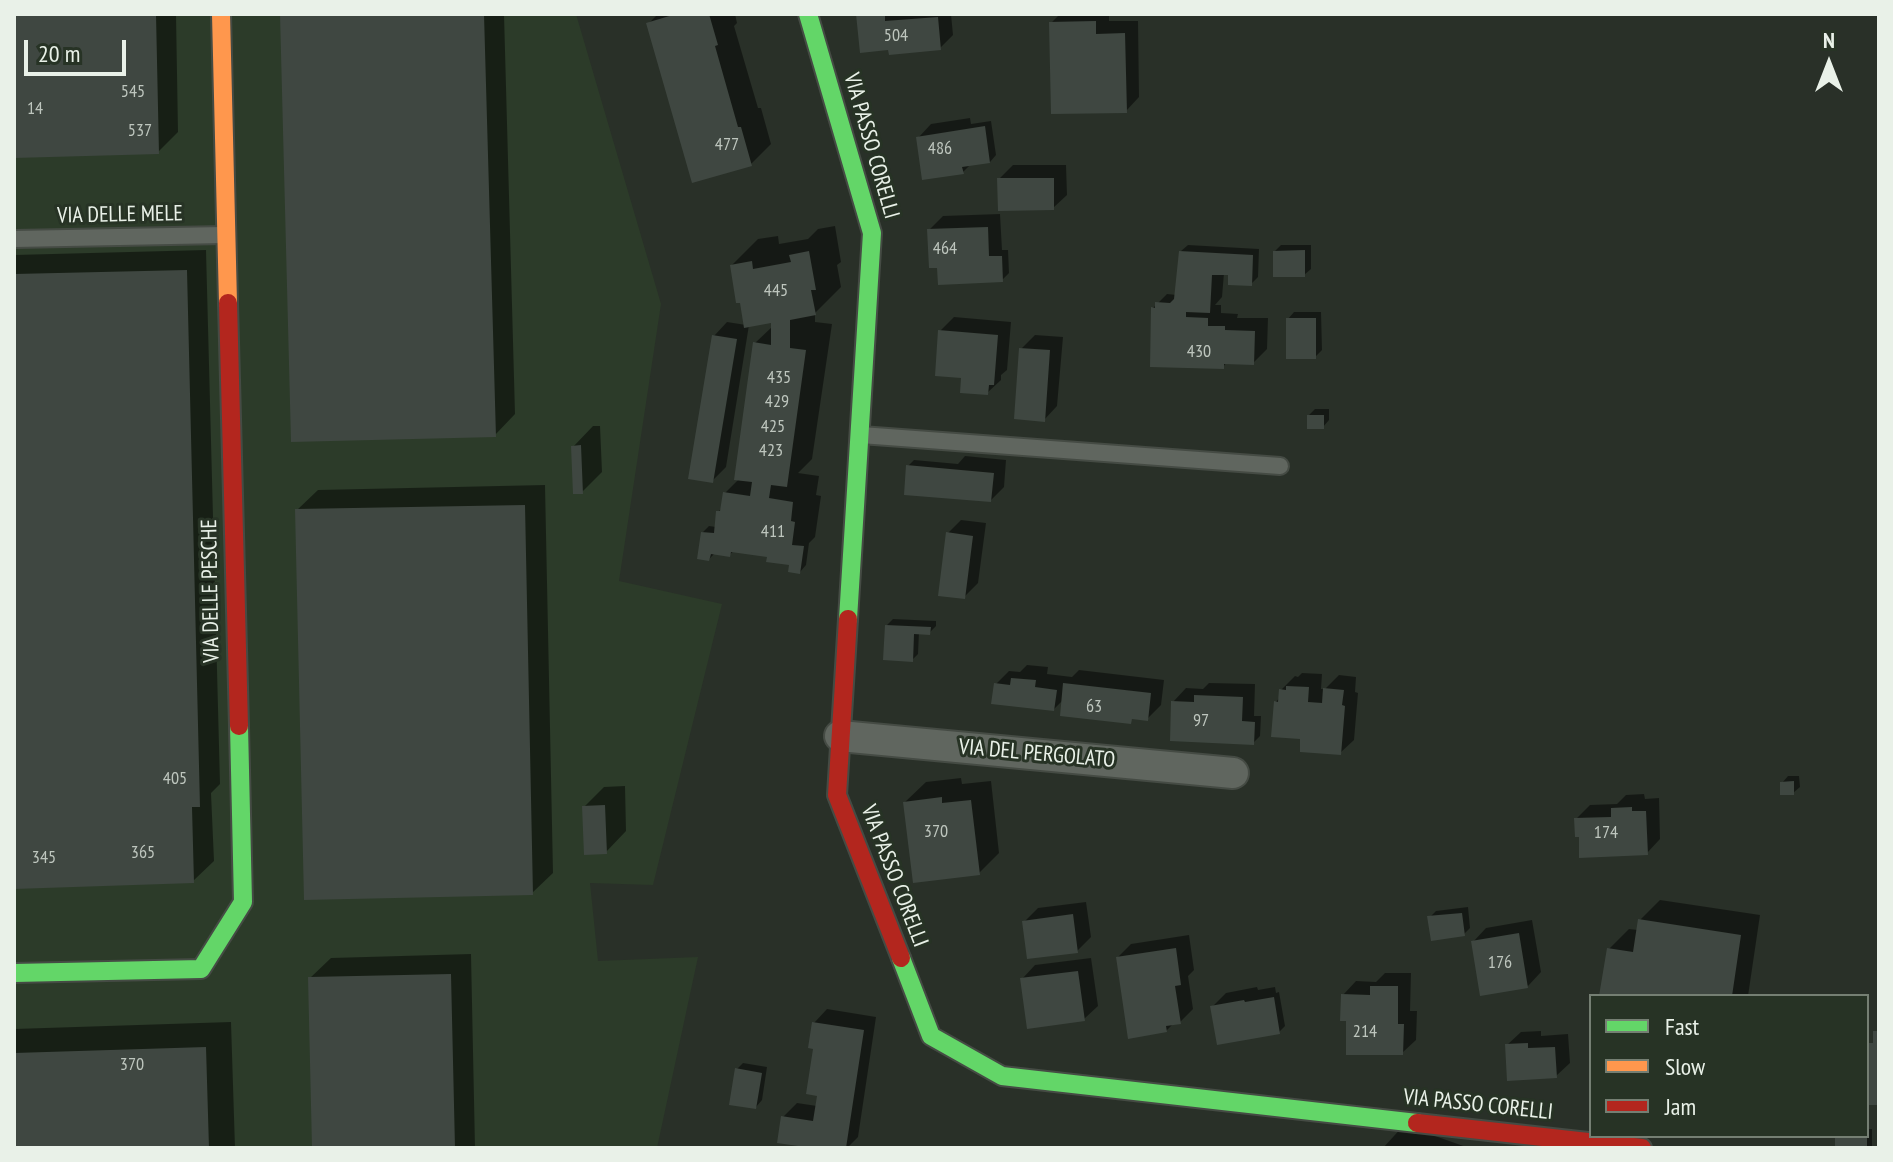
<!DOCTYPE html>
<html>
<head>
<meta charset="utf-8">
<style>
	body { margin:0 }
	#map { position:relative; width:1893px; height:1162px; overflow:hidden; background:#293028; font-family:"PT Sans Narrow",sans-serif }
	canvas { display:block }
	.frame { position:absolute; inset:0; border:16px solid #e9f1e8; pointer-events:none }
	.legend { position:absolute; left:1589px; top:994px; width:280px; height:144px; box-sizing:border-box; background:#273325; border:2px solid #757f73; margin:0; padding:10px 14px; list-style:none; font-size:24px; color:#e9f1e8 }
	.legend li { display:flex; align-items:center; gap:16px; height:40px }
	.legend b { width:40px; border:2px solid #757f73 }
	.north { position:absolute; left:1789px; top:24px; width:80px; height:80px; -webkit-text-stroke:6px #273325; paint-order:stroke; rotate:0deg; font-size:22px; font-weight:700; line-height:32px; text-align:center; color:#e9f1e8 }
	.north::after { content:''; display:block; margin:auto; width:28px; height:36px; background:#e9f1e8; clip-path:polygon(50% 0,100% 100%,50% 72%,0 100%) }
	.scale { position:absolute; left:24px; top:40px; width:102px; height:36px; box-sizing:border-box; border:4px solid #e9f1e8; border-top:0; padding-left:10px; font-size:24px; line-height:28px; white-space:nowrap; color:#e9f1e8; -webkit-text-stroke:6px #273325; paint-order:stroke }
</style>
</head>
<body>
<div id="map">
<canvas width="1893" height="1162"></canvas>
<div class="frame"></div>
<ul class="legend">
<li><b style="height:10px;background:#63d668"></b>Fast</li>
<li><b style="height:10px;background:#ff974d"></b>Slow</li>
<li><b style="height:10px;background:#b3261e"></b>Jam</li>
</ul>
<div class="north">N</div>
<div class="scale">20 m</div>
</div>
<script>
const ctx = document.querySelector('canvas').getContext('2d');
ctx.lineJoin = 'round';
function fill(path, color) { ctx.fillStyle = color; ctx.fill(path, 'evenodd'); }
const toPath = rows => new Path2D(rows.map(r => 'M' + r).join(''));
function strokePath(path, color, width, dash) { ctx.strokeStyle = color; ctx.lineWidth = width; ctx.lineCap = dash ? 'butt' : 'round'; ctx.setLineDash(dash || []); ctx.stroke(path); }
function drawText(font, color, halo, rows, align = 'center') {
  ctx.font = font + ' "PT Sans Narrow",sans-serif'; ctx.lineWidth = 6; ctx.setLineDash([]); ctx.textBaseline = 'middle'; ctx.strokeStyle = halo; ctx.fillStyle = color; for (const [text, x, y, turn = 0] of rows) {
    ctx.save(); ctx.translate(x, y); ctx.rotate((+turn || 0) * Math.PI / 180); ctx.textAlign = isNaN(turn) ? turn : align; if (halo) ctx.strokeText(text, 0, 0); ctx.fillText(text, 0, 0); ctx.restore();
  }
}
fill(toPath([
	[14,14,576,14,661,304,619,581,722,604,653,885,590,883,598,961,698,957,657,1148,14,1148]
]), '#2c3b29');
fill(toPath([
	[14,14,176,14,178,132,158,152,14,156],
	[281,14,504,14,515,414,495,435],
	[658,14,735,14,737,23,734,26,758,108,761,108,771,144,751,164,649,23],
	[858,14,951,14,953,35,940,48,890,48],
	[1060,14,1109,14,1109,21,1138,21,1139,97,1126,111,1051,23],
	[970,118,971,124,991,121,996,155,990,162,971,164,963,172,918,138,931,124],
	[1013,165,1066,165,1067,195,1053,208,999,179],
	[1000,214,1002,250,1008,250,1009,273,1002,280,939,268,929,230,943,216],
	[835,226,841,262,837,265,841,287,815,313,815,322,832,324,812,459,798,473,819,476,816,495,821,496,815,537,809,543,806,565,800,572,792,559,734,551,729,555,715,553,709,559,702,533,709,526,716,527,718,512,723,507,725,493,740,478,755,343,773,326,773,321,749,325,726,467,712,481,714,336,727,322,746,325,732,265,758,239,778,236,779,244,808,239,818,229],
	[1188,245,1259,249,1258,277,1251,284,1230,274,1224,273,1222,297,1215,305,1221,305,1221,313,1238,314,1237,318,1268,318,1267,349,1253,363,1227,362,1223,367,1153,308,1167,294,1177,295,1181,251],
	[1281,245,1311,245,1311,269,1304,275,1275,251],
	[206,250,220,784,211,793,214,861,193,881,14,887,14,255],
	[1294,312,1321,312,1322,350,1315,357,1288,319],
	[954,317,1011,322,1007,370,1001,375,1001,380,987,393,963,377,940,331],
	[1035,335,1063,337,1057,406,1044,420,1021,349],
	[1315,409,1329,409,1329,420,1323,427,1309,415],
	[593,426,600,426,602,472,582,492,573,447],
	[965,456,1006,460,1004,487,991,500,908,466,914,460,958,464],
	[545,485,553,873,532,893,297,510,318,490],
	[961,520,986,523,978,583,964,597,948,533],
	[893,619,936,621,936,626,929,633,919,632,918,654,912,660,887,625],
	[1027,665,1048,667,1047,674,1072,677,1079,670,1164,680,1161,705,1147,719,1134,717,1130,721,1064,699,1054,709,996,684,1009,671,1020,672],
	[1302,673,1322,674,1321,689,1325,689,1339,675,1356,677,1355,692,1358,693,1354,740,1340,753,1303,738,1276,702,1280,697,1281,690,1295,676,1298,677],
	[1209,683,1255,684,1254,716,1261,716,1260,736,1254,742,1173,702,1186,688,1203,689],
	[1788,776,1799,776,1800,787,1793,793,1782,783],
	[961,778,962,784,991,781,999,853,979,873,905,802,926,782],
	[625,786,626,831,606,852,584,807,604,787],
	[1644,794,1645,799,1659,798,1660,839,1647,853,1580,835,1576,819,1590,805,1617,804,1626,795],
	[1660,900,1760,915,1748,996,1601,996,1609,949,1629,929,1638,930,1640,920],
	[1086,902,1091,937,1077,951,1024,922,1038,908],
	[1468,907,1470,928,1464,934,1430,917,1436,911],
	[1532,920,1541,972,1528,986,1473,942,1486,928],
	[1189,935,1194,970,1188,976,1193,1009,1180,1022,1174,1023,1166,1031,1118,957,1131,944],
	[471,954,475,1148,314,1148,310,978,331,958],
	[1091,958,1098,1006,1084,1019,1022,979,1035,965],
	[1385,973,1411,973,1410,1011,1417,1011,1416,1040,1402,1053,1348,1019,1343,995,1356,981,1376,982],
	[1257,987,1258,990,1275,987,1276,993,1279,992,1285,1026,1279,1032,1212,1007,1226,993],
	[827,1009,876,1017,858,1137,847,1148,825,1148,783,1117,797,1103,817,1106,819,1094,814,1023],
	[231,1022,235,1148,14,1148,14,1029],
	[1541,1031,1541,1036,1568,1034,1570,1063,1556,1076,1507,1045,1521,1032],
	[743,1063,767,1067,762,1100,756,1107,737,1069],
	[1404,1125,1469,1148,1383,1148],
	[1867,1129,1872,1129,1872,1148,1837,1148,1837,1136,1867,1136]
]), '#0007');
fill(toPath([
	[14,14,156,14,159,154,14,158],
	[280,14,484,14,496,437,291,442],
	[676,14,709,14,718,45,715,46,738,127,741,127,752,166,692,183,646,23],
	[856,14,885,14,885,21,938,17,941,50,889,55,888,50,860,53],
	[1096,21,1096,34,1125,33,1127,113,1051,114,1049,22],
	[985,126,990,163,962,167,964,174,922,180,916,137],
	[997,178,1054,178,1054,210,998,211],
	[988,227,989,256,1002,256,1003,282,938,285,937,268,929,268,927,229],
	[1305,250,1305,277,1273,277,1273,251],
	[809,251,816,290,811,290,816,315,790,320,790,348,806,350,787,487,771,485,769,498,793,502,791,521,795,522,792,545,804,546,800,574,788,572,789,565,766,562,767,557,731,552,730,557,711,554,709,561,697,559,701,532,714,533,716,511,720,511,723,492,750,496,752,482,734,480,753,342,771,345,771,323,744,328,740,303,736,303,730,265,752,261,753,269,791,262,789,255],
	[1179,251,1253,255,1252,286,1228,285,1228,275,1212,275,1210,313,1186,312,1186,317,1208,318,1208,326,1225,326,1225,330,1255,331,1254,365,1224,364,1224,369,1150,367,1151,307,1155,308,1155,302,1170,303,1174,299],
	[187,270,200,807,192,807,194,883,14,889,14,274],
	[1286,318,1316,318,1316,359,1286,359],
	[938,330,998,335,994,385,989,385,988,395,960,393,961,378,935,376],
	[712,335,737,339,713,483,688,479],
	[1019,348,1050,350,1045,422,1014,419],
	[1307,415,1324,415,1324,429,1307,429],
	[581,445,583,494,573,494,571,446],
	[906,465,994,473,991,502,904,495],
	[525,505,533,895,304,900,295,509],
	[946,532,973,536,965,599,938,596],
	[885,625,931,627,930,635,914,634,913,662,883,660],
	[1011,678,1036,680,1035,687,1057,690,1054,711,991,704,994,683,1010,685],
	[1063,683,1151,693,1148,721,1132,719,1131,724,1060,716],
	[1286,686,1309,687,1308,702,1322,703,1323,688,1344,690,1342,705,1345,706,1341,755,1300,752,1300,739,1271,737,1274,701,1278,702,1279,689,1286,690],
	[1194,695,1243,697,1242,721,1255,722,1254,745,1170,741,1171,701,1194,702],
	[1794,781,1794,795,1780,795,1780,782],
	[942,797,942,803,971,800,980,875,913,883,903,802],
	[605,805,607,854,584,855,582,806],
	[1632,807,1632,811,1646,811,1648,855,1579,858,1579,837,1575,837,1574,818,1611,817,1611,808],
	[1462,913,1465,936,1431,941,1427,916],
	[1073,914,1078,953,1027,959,1022,921],
	[1638,919,1741,935,1732,996,1599,996,1607,948,1633,952],
	[1519,933,1528,988,1480,996,1471,941],
	[1176,948,1181,985,1175,986,1181,1024,1166,1026,1167,1032,1128,1039,1116,957],
	[1078,971,1085,1021,1027,1029,1020,978],
	[451,974,455,1148,312,1148,308,977],
	[1370,986,1398,986,1398,1024,1404,1024,1403,1055,1346,1055,1346,1021,1340,1021,1341,994,1370,995],
	[1274,997,1280,1034,1217,1045,1210,1006,1244,1000,1245,1002],
	[812,1022,864,1030,846,1148,812,1148,777,1143,781,1116,813,1121,817,1096,806,1094,813,1049,808,1048],
	[1873,1031,1879,1031,1879,1105,1867,1105,1867,1043,1873,1043],
	[1528,1043,1528,1048,1555,1047,1557,1078,1507,1081,1505,1044],
	[206,1047,209,1148,14,1148,14,1053],
	[735,1068,762,1073,756,1109,729,1105],
	[1835,1136,1867,1136,1867,1148,1835,1148]
]), '#3f4741');
const lane = toPath([
	[14,239,224,235],
	[861,435,1280,466]
]);
const street = toPath([
	[840,736,1233,773]
]);
const fast = toPath([
	[808,14,872,233,848,619],
	[901,958,931,1036,1002,1076,1417,1123],
	[14,973,201,969,243,902,239,726]
]);
const slow = toPath([
	[221,14,228,303]
]);
const jam = toPath([
	[228,303,239,726],
	[848,619,837,795,901,958],
	[1417,1123,1642,1148]
]);
strokePath(lane, '#454b44', 20);
strokePath(street, '#454b44', 34);
strokePath(fast, '#454b44', 22);
strokePath(slow, '#454b44', 22);
strokePath(jam, '#454b44', 22);
strokePath(lane, '#60665f', 16);
strokePath(street, '#60665f', 30);
strokePath(fast, '#63d668', 18);
strokePath(slow, '#ff974d', 18);
strokePath(jam, '#b3261e', 18);
drawText('18px', '#bec6be', null, [
	["504",896,36],
	["545",133,92],
	["14",35,109],
	["537",140,131],
	["477",727,145],
	["486",940,149],
	["464",945,249],
	["445",776,291],
	["430",1199,352],
	["435",779,378],
	["429",777,402],
	["425",773,427],
	["423",771,451],
	["411",773,532],
	["63",1094,707],
	["97",1201,721],
	["405",175,779],
	["370",936,832],
	["174",1606,833],
	["365",143,853],
	["345",44,858],
	["176",1500,963],
	["214",1365,1032],
	["370",132,1065]
]);
drawText('22px', '#e9f1e8', '#273325', [
	["VIA PASSO CORELLI",871,146,74],
	["VIA DELLE MELE",120,215,-1],
	["VIA DELLE PESCHE",211,591,-91],
	["VIA DEL PERGOLATO",1037,754,5],
	["VIA PASSO CORELLI",894,876,69],
	["VIA PASSO CORELLI",1478,1105,6]
]);
</script>
</body>
</html>
